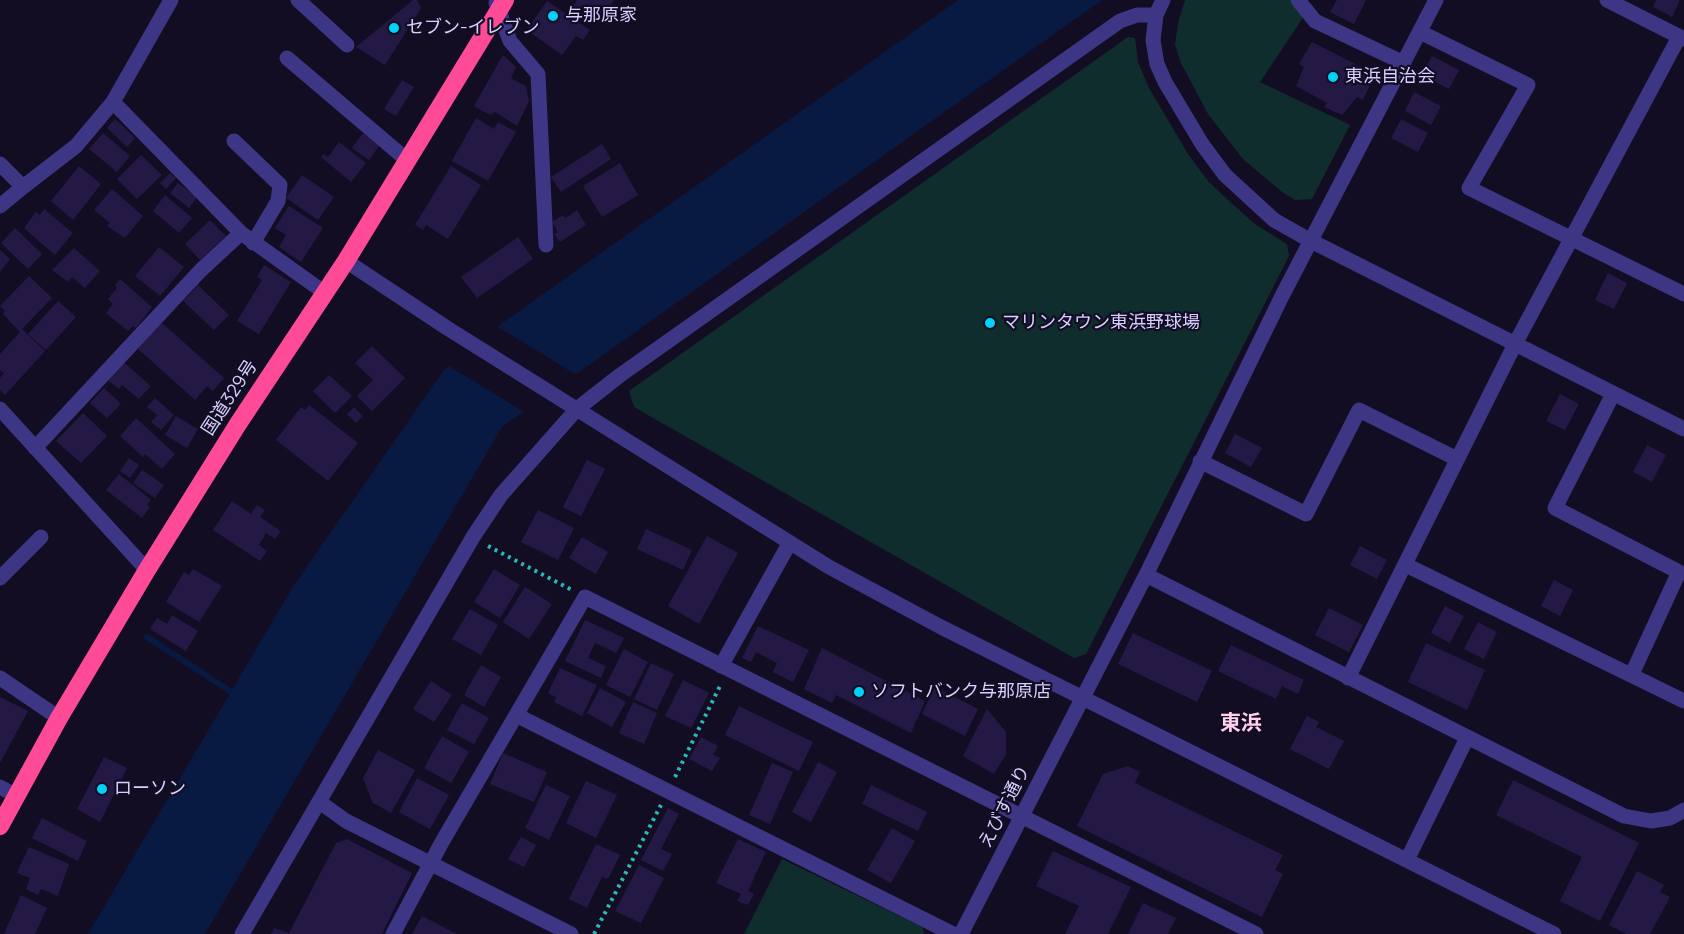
<!DOCTYPE html>
<html>
<head>
<meta charset="utf-8">
<style>
	body { margin:0 }
	canvas { display:block; background:#120d23 }
</style>
</head>
<body>
<canvas width="1684" height="934"></canvas>
<script>
const ctx = document.querySelector('canvas').getContext('2d');
ctx.lineJoin = 'round';
function fill(path, color) { ctx.fillStyle = color; ctx.fill(path, 'evenodd'); }
const toPath = rows => new Path2D(rows.map(r => 'M' + r).join(''));
function strokePath(path, color, width, dash) { ctx.strokeStyle = color; ctx.lineWidth = width; ctx.lineCap = dash ? 'butt' : 'round'; ctx.setLineDash(dash || []); ctx.stroke(path); }
function drawText(font, color, halo, rows, align = 'center') {
  ctx.font = font + ' Manrope,"Noto Sans JP",sans-serif'; ctx.lineWidth = 4.5; ctx.setLineDash([]); ctx.textBaseline = 'middle'; ctx.strokeStyle = halo; ctx.fillStyle = color; for (const [text, x, y, turn = 0] of rows) {
    ctx.save(); ctx.translate(x, y); ctx.rotate((+turn || 0) * Math.PI / 180); ctx.textAlign = isNaN(turn) ? turn : align; if (halo) ctx.strokeText(text, 0, 0); ctx.fillText(text, 0, 0); ctx.restore();
  }
}
fill(toPath([
	[1185,0,1291,0,1304,16,1260,82,1350,125,1312,199,1295,200,1282,192,1243,159,1208,114,1181,63,1175,45,1178,23],
	[1128,37,1135,38,1138,62,1149,88,1188,154,1208,181,1230,202,1256,225,1287,244,1289,256,1086,654,1074,658,634,407,629,391],
	[782,859,922,927,924,934,744,934]
]), '#102d2d');
fill(toPath([
	[958,0,1102,0,502,427,205,934,88,934,294,585,444,370,501,324]
]), '#081942');
fill(toPath([
	[495,325,578,376,526,413,446,364]
]), '#120d23');
strokePath(toPath([
	[147,637,230,691]
]), '#081942', 6);
fill(toPath([
	[413,0,417,0,421,8,385,65,356,47],
	[577,0,614,0,611,4,616,6,607,21,602,19,600,23,572,8],
	[1337,0,1366,0,1354,24,1330,12],
	[1656,0,1680,0,1672,17,1653,7],
	[547,1,590,30,583,40,576,36,562,55,527,30],
	[1312,42,1369,71,1365,83,1370,85,1363,100,1357,97,1342,115,1324,107,1327,103,1296,86,1304,67,1299,64],
	[503,55,516,67,511,78,526,86,529,101,517,126,495,112,490,115,474,106],
	[1432,56,1459,70,1449,89,1422,75],
	[402,80,414,87,396,116,384,109],
	[1414,92,1441,106,1431,125,1405,111],
	[476,118,494,129,498,122,516,132,488,181,452,161],
	[115,119,135,138,127,147,107,128],
	[1401,119,1428,133,1418,152,1391,138],
	[103,133,130,156,117,172,89,149],
	[363,133,379,146,369,160,352,148],
	[339,142,366,163,351,182,321,157,323,154,328,157],
	[602,144,611,159,561,192,551,177],
	[141,155,162,175,137,199,117,179],
	[620,163,638,195,602,217,583,186],
	[79,166,101,184,73,220,51,201],
	[451,166,481,185,448,239,426,225,423,230,415,225],
	[170,173,176,178,166,189,160,183],
	[302,175,334,197,318,220,286,198],
	[178,183,197,197,189,208,170,193],
	[112,189,143,216,125,238,107,226,110,223,94,210],
	[165,195,192,218,179,233,153,211],
	[289,206,323,228,301,262,279,247,286,235,275,228],
	[44,209,73,233,55,255,24,228,36,212,40,215],
	[577,210,586,225,560,242,554,234,558,232,552,222,563,215,566,218],
	[210,220,226,236,200,260,185,244],
	[15,228,42,254,28,269,1,243],
	[518,237,533,259,477,298,461,277],
	[159,247,184,267,160,296,135,276],
	[74,248,100,271,85,288,72,277,68,282,52,270],
	[0,250,10,259,0,272],
	[264,265,291,282,259,334,237,321,262,280,257,277],
	[1608,273,1627,283,1614,309,1595,300],
	[29,276,52,298,22,329,45,351,5,395,0,390,0,378,4,373,0,370,0,354,20,332,3,314,5,311,0,306],
	[120,279,152,307,136,328,133,326,128,331,106,313,113,304,108,299,117,288,115,285],
	[198,285,229,315,214,330,183,301],
	[58,301,76,317,46,350,28,334],
	[161,322,224,378,213,391,207,386,195,400,137,348],
	[372,346,405,378,372,411,357,396,373,380,355,363],
	[122,361,151,386,139,399,122,385,119,389,106,379],
	[329,375,352,396,335,413,313,391],
	[104,388,121,404,107,418,90,403],
	[1560,394,1579,404,1565,430,1546,421],
	[155,398,174,415,161,430,151,422,157,415,147,407],
	[309,405,358,443,328,481,276,440,301,407,305,410],
	[354,407,363,416,356,423,347,414],
	[83,413,107,436,81,463,56,441],
	[176,416,198,429,187,448,165,435],
	[136,418,175,454,162,469,145,454,143,457,120,436],
	[1235,434,1262,448,1251,467,1225,453],
	[1647,445,1666,455,1652,482,1633,472],
	[129,458,139,465,130,478,120,471],
	[587,460,605,469,581,516,563,507],
	[142,470,164,485,155,498,133,483],
	[119,474,151,500,147,505,150,507,142,518,106,490],
	[232,501,251,514,257,505,265,510,260,517,281,531,275,539,266,533,259,545,267,551,260,561,213,530],
	[538,510,574,528,558,560,521,542],
	[646,529,692,550,683,570,637,549],
	[707,536,738,553,699,624,668,606],
	[582,537,608,552,596,574,569,558],
	[1360,546,1387,560,1377,579,1350,565],
	[193,569,222,586,199,622,166,602,184,572,189,575],
	[494,569,520,585,500,618,474,602],
	[1554,580,1573,590,1560,616,1541,606],
	[525,587,552,604,529,639,503,622],
	[1445,606,1464,616,1450,643,1431,633],
	[1329,608,1363,625,1349,652,1315,635],
	[470,609,498,625,481,655,452,639],
	[172,615,198,631,186,651,150,629,157,618,167,624],
	[585,620,624,638,616,653,595,643,588,658,606,666,601,678,565,661],
	[1478,622,1497,632,1484,659,1464,649],
	[758,626,809,650,793,682,773,672,777,663,756,652,751,662,742,658],
	[1133,633,1212,671,1197,702,1118,664],
	[1426,643,1485,670,1467,710,1408,682],
	[1231,645,1304,680,1298,694,1282,686,1276,699,1218,671],
	[822,648,925,701,911,733,836,695,832,703,804,689],
	[624,649,648,662,630,697,606,685],
	[651,663,674,674,657,710,634,699],
	[481,665,501,677,484,707,464,695],
	[560,668,597,685,582,716,554,702,556,697,548,693],
	[683,680,709,693,691,728,665,716],
	[431,681,452,695,434,722,413,709],
	[935,687,978,709,965,736,922,714],
	[600,688,626,702,612,727,587,713],
	[0,697,28,711,0,763],
	[633,702,657,713,644,744,619,733],
	[462,703,489,718,474,744,447,730],
	[739,706,813,742,799,771,725,735],
	[987,709,1006,732,1006,754,994,774,963,756],
	[1307,716,1319,722,1316,727,1344,741,1329,769,1290,749],
	[442,736,469,752,451,783,424,768],
	[701,737,718,746,713,755,720,758,712,771,689,759],
	[378,750,415,770,391,813,373,803,363,778],
	[503,753,547,772,534,802,490,784],
	[104,757,127,768,100,822,77,809],
	[818,762,837,772,811,822,792,812],
	[772,763,793,772,770,824,749,815],
	[1128,766,1140,772,1135,783,1283,855,1275,870,1283,874,1262,917,1077,826,1103,774],
	[417,778,449,795,430,829,399,812],
	[1513,780,1639,843,1600,921,1560,901,1582,857,1496,815],
	[586,781,617,795,596,838,566,823],
	[546,785,570,796,549,840,525,828],
	[871,785,927,812,918,831,862,804],
	[668,808,679,814,661,849,672,854,663,871,641,860],
	[42,818,87,841,78,861,32,838],
	[892,828,915,841,891,883,867,870],
	[521,837,536,845,524,867,508,859],
	[347,839,412,873,382,934,271,934,274,928,289,933,336,843],
	[738,839,766,852,748,891,754,894,748,905,737,901,741,894,716,883],
	[596,844,620,855,608,879,602,877,587,908,569,899],
	[29,847,69,864,58,896,41,889,38,895,26,889,30,878,17,873],
	[1053,851,1131,887,1108,934,1065,934,1079,906,1036,886],
	[639,865,664,878,641,923,615,911],
	[1637,871,1664,885,1660,892,1670,897,1650,934,1626,934,1609,925],
	[21,895,47,908,35,934,4,934],
	[1143,903,1176,918,1168,934,1128,934],
	[422,916,457,934,412,934]
]), '#241845');
strokePath(toPath([
	[488,546,572,590],
	[675,777,721,684],
	[594,934,661,805]
]), '#2ab9b8', 4, [3, 4.5]);
strokePath(toPath([
	[298,0,347,45],
	[1163,0,1156,15,1153,40,1157,64,1165,82,1202,144,1225,175,1274,220,1311,241,1684,429],
	[1298,0,1315,21,1404,63],
	[1607,0,1684,39],
	[496,3,510,41,538,74,546,245],
	[1420,32,1528,85,1469,188,1684,294],
	[287,58,407,160],
	[113,102,241,233,325,293],
	[234,141,280,185,278,201,253,243],
	[0,164,23,187,76,146,113,102,171,0],
	[0,206,23,187],
	[346,261,447,328,829,567,941,627,1554,934],
	[1613,394,1555,508,1679,572,1632,674],
	[0,409,147,570],
	[35,448,200,271,241,233],
	[1200,461,1306,514,1359,410,1457,459],
	[1406,565,1684,701],
	[1146,575,1624,816,1651,821,1670,818,1684,810],
	[0,578,41,537],
	[721,666,789,544],
	[0,678,59,718],
	[1348,678,1515,344,1679,37],
	[516,715,953,934],
	[0,787,15,795],
	[321,803,346,821,571,934],
	[1407,860,1467,738],
	[242,934,473,537,501,495,577,409,619,376,1120,21,1137,15,1156,15],
	[393,934,442,842,585,597,1256,934],
	[961,934,1146,575,1282,296,1436,0]
]), '#3d3684', 15);
strokePath(toPath([
	[0,826,59,718,147,570,238,424,346,261,505,0]
]), '#ff4a97', 18);
for (const [x, y, r, color] of [
	[553,16,6,"#00d3fa"],
	[394,28,6,"#00d3fa"],
	[1333,77,6,"#00d3fa"],
	[990,323,6,"#00d3fa"],
	[859,692,6,"#00d3fa"],
	[102,789,6,"#00d3fa"]
]) { const dot = new Path2D(); dot.arc(x, y, r, 0, 2 * Math.PI); ctx.fillStyle = color; ctx.fill(dot); strokePath(dot, '#120d23', 2); }
drawText('18px', '#d7cfff', '#120d23', [
	["与那原家",565,16],
	["セブン-イレブン",406,28],
	["東浜自治会",1345,77],
	["マリンタウン東浜野球場",1002,323],
	["ソフトバンク与那原店",871,692],
	["ローソン",114,789]
], 'left');
drawText('18px', '#d7cfff', '#120d23', [
	["国道329号",230,398,-57],
	["えびす通り",1005,807,-63]
]);
drawText('bold 21px', '#ffd1ec', '#120d23', [
	["東浜",1241,724]
]);
</script>
</body>
</html>
